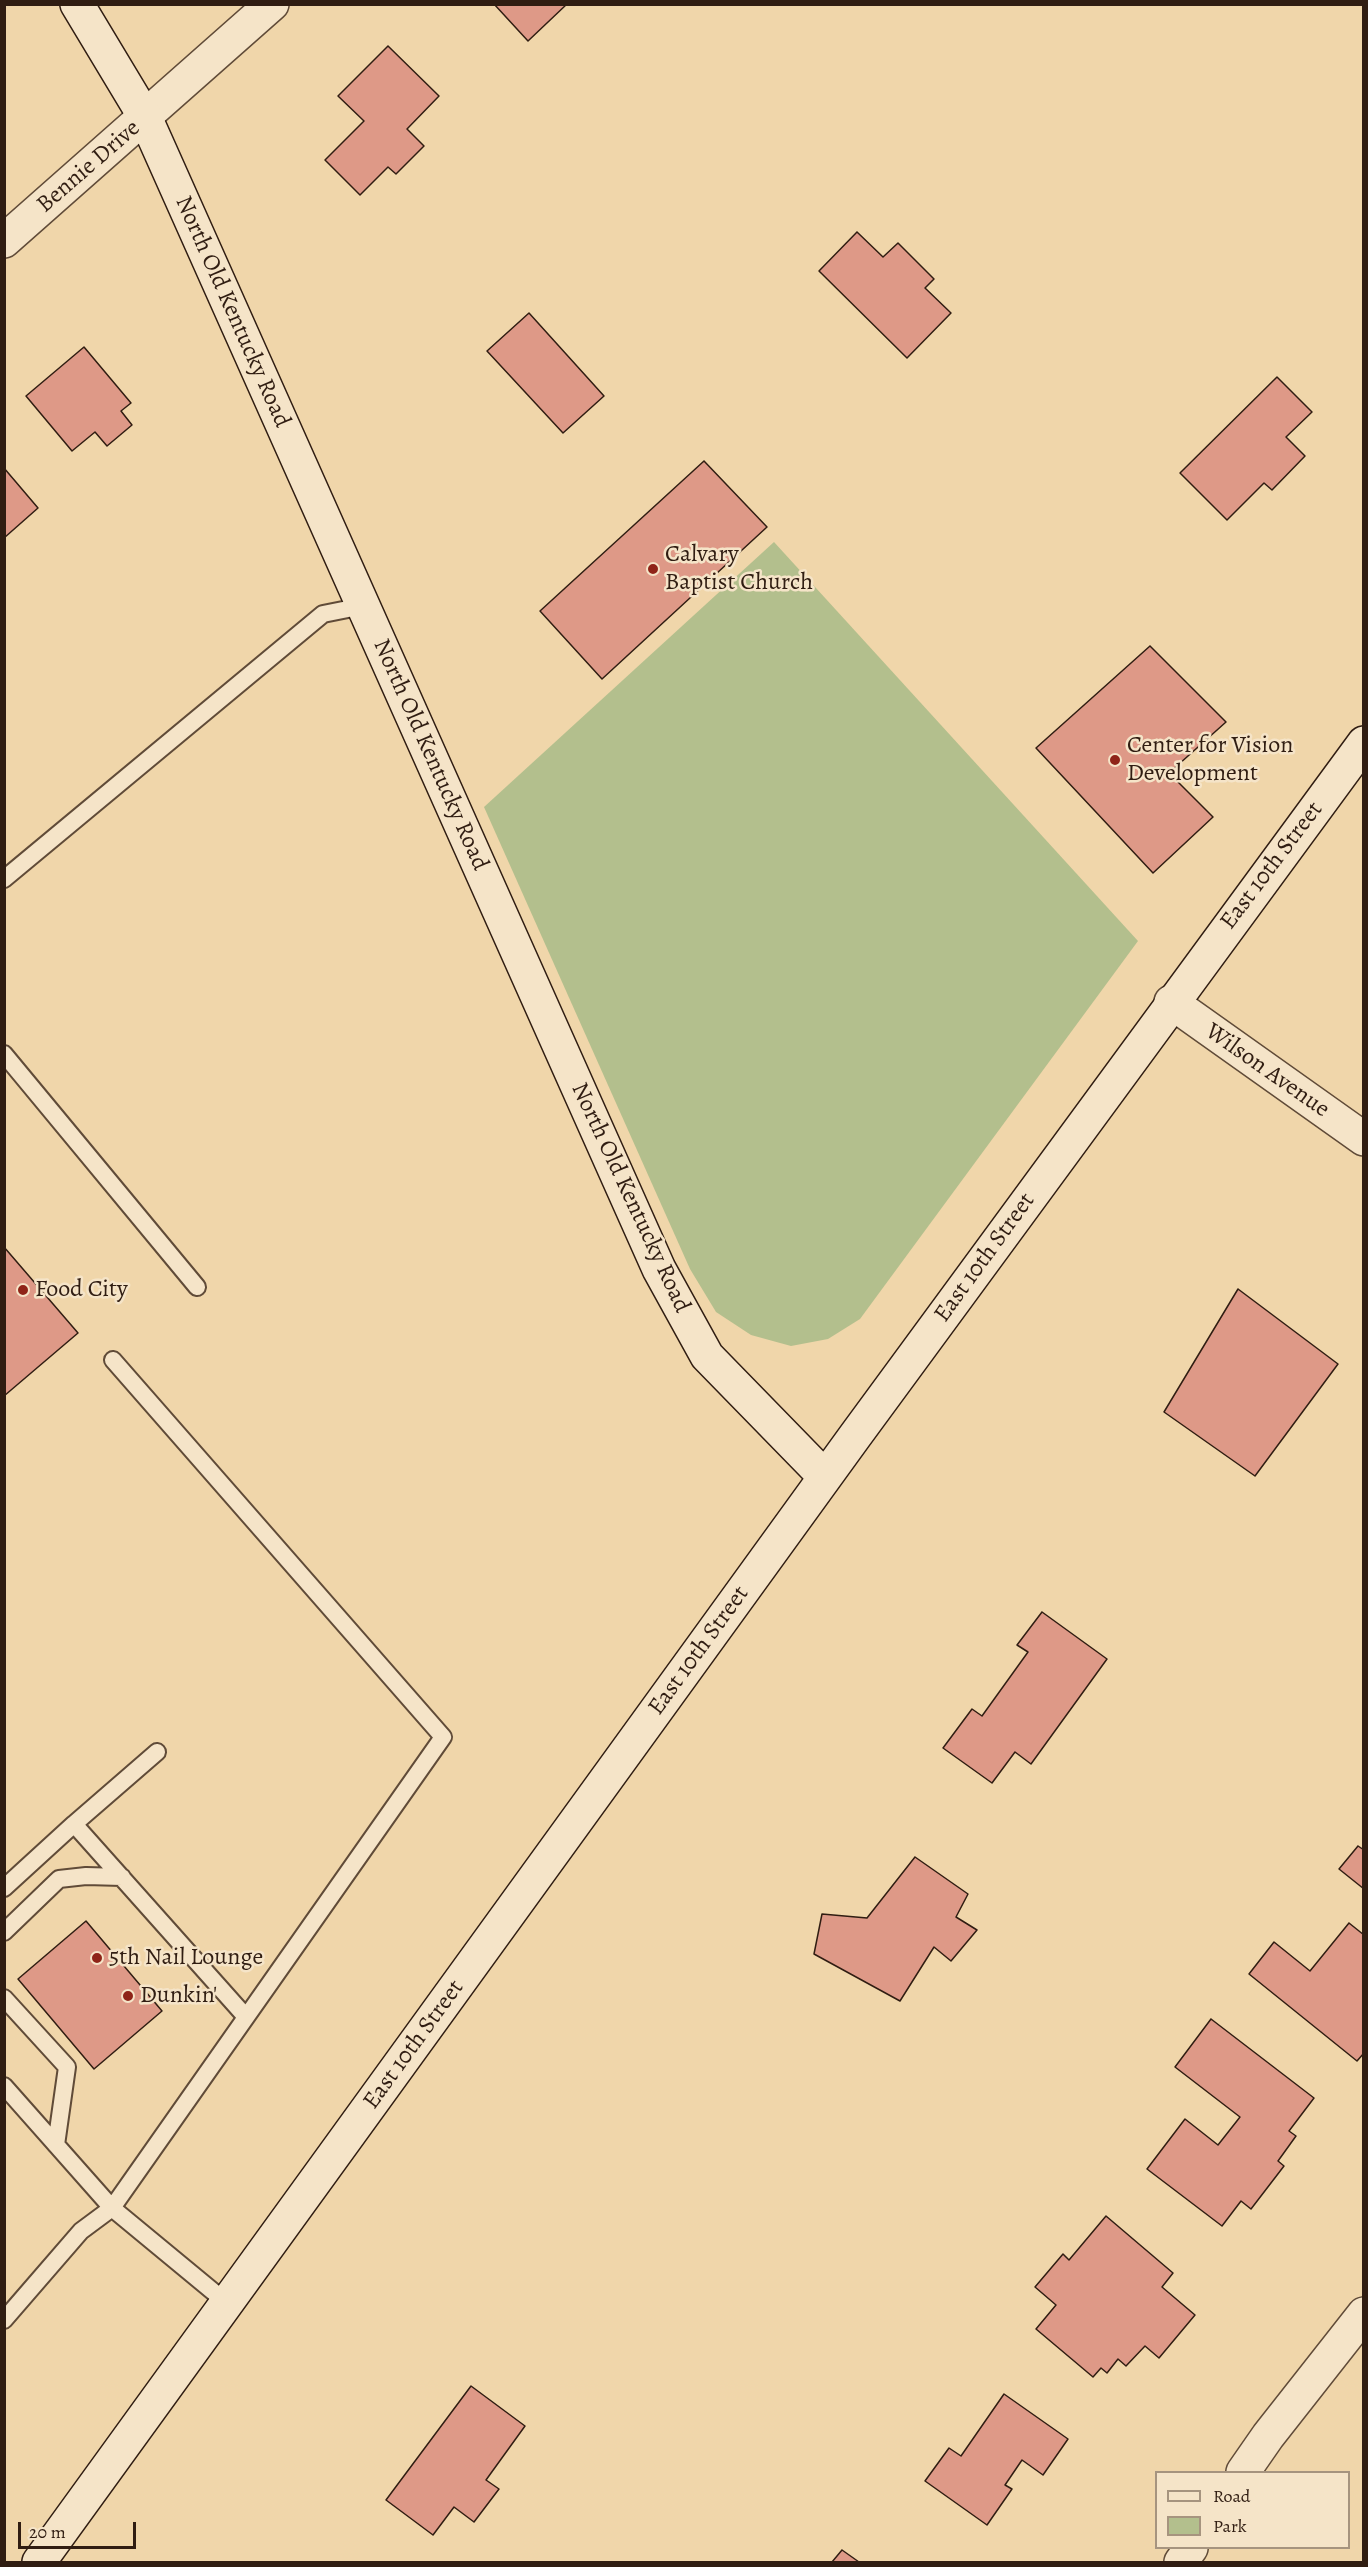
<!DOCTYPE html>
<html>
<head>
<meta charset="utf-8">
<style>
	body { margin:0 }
	#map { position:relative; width:1368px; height:2567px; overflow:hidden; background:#f0d6aa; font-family:Alegreya,serif }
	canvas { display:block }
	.frame { position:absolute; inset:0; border:6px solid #301d12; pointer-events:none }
	.legend { position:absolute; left:1155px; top:2471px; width:195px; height:78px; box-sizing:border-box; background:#f5e4c8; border:2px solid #a6947f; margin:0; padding:8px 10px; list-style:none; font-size:18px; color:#301d12 }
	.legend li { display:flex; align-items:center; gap:12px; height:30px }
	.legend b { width:30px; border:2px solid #a6947f }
	.scale { position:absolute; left:18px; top:2522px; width:118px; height:27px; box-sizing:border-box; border:3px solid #301d12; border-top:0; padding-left:8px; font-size:18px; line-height:21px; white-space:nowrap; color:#301d12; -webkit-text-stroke:4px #f5e4c8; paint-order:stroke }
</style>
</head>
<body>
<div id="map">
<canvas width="1368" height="2567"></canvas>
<div class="frame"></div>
<ul class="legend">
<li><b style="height:8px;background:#f5e4c8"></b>Road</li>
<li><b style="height:16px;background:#b3bf8d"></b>Park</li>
</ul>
<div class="scale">20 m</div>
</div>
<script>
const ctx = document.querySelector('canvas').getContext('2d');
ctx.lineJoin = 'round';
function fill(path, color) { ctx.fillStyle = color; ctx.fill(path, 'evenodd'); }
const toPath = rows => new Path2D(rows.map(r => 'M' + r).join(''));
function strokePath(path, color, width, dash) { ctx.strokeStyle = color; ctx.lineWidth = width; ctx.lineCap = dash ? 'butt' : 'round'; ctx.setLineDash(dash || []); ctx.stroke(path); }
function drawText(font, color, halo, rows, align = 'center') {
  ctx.font = font + ' Alegreya,serif'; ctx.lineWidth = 5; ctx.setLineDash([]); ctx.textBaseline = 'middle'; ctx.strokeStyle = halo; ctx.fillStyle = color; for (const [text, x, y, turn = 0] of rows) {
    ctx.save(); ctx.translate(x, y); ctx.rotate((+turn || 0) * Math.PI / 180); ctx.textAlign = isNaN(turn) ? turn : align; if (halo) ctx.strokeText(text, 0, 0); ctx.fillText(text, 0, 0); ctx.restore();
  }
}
fill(toPath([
	[774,542,1138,941,860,1319,828,1339,791,1346,751,1335,716,1312,690,1269,484,807]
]), '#b3bf8d');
const building = toPath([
	[494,4,567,4,528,41,494,4],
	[388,46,439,96,407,129,424,146,396,174,388,167,360,195,325,160,364,121,338,96,388,46],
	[857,232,883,257,898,243,934,279,925,288,951,313,907,358,819,271,857,232],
	[529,313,604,396,563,433,487,351,529,313],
	[84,347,131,403,121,411,132,425,107,446,95,432,72,451,26,396,84,347],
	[1277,377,1312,412,1286,437,1305,456,1272,490,1264,483,1227,520,1180,473,1277,377],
	[704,461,767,527,602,679,540,611,704,461],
	[4,468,38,508,4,538,4,468],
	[1150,646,1226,722,1169,773,1213,817,1153,873,1036,748,1150,646],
	[4,1247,78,1333,4,1396,4,1247],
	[1238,1289,1338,1364,1255,1476,1164,1412,1238,1289],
	[1042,1612,1107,1659,1031,1764,1015,1752,992,1783,943,1748,972,1709,982,1716,1028,1652,1017,1645,1042,1612],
	[1358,1846,1364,1850,1364,1889,1339,1869,1358,1846],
	[915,1857,968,1894,956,1917,977,1930,951,1961,934,1947,900,2001,814,1954,822,1914,867,1918,915,1857],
	[86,1921,162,2011,94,2069,18,1979,86,1921],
	[1349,1923,1364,1935,1364,2053,1357,2061,1249,1974,1274,1942,1310,1971,1349,1923],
	[1211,2019,1314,2098,1289,2131,1296,2136,1278,2161,1284,2166,1251,2209,1241,2201,1222,2226,1147,2169,1185,2119,1218,2145,1240,2117,1175,2067,1211,2019],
	[1106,2216,1173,2273,1162,2287,1195,2315,1159,2358,1145,2346,1126,2366,1118,2359,1107,2373,1101,2368,1093,2377,1036,2329,1056,2305,1035,2287,1063,2254,1069,2260,1106,2216],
	[471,2386,525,2426,486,2480,499,2489,474,2522,454,2507,433,2535,386,2500,471,2386],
	[1004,2394,1068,2439,1043,2475,1022,2460,1005,2485,1012,2489,987,2525,925,2481,949,2448,961,2456,1004,2394],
	[842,2550,859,2562,832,2562,842,2550]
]);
fill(building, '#de9987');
strokePath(building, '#301d12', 1.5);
const lane = toPath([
	[4,879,323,614,363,606],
	[4,1054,197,1287],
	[74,1824,157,1752],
	[4,1888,74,1824,246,2017],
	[4,1932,59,1879,86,1876,122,1877],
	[4,1998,67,2067,56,2145],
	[4,2086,112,2208,227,2303],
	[4,2320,81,2231,112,2208,443,1737,113,1360]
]);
const street = toPath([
	[4,241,272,4],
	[1171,1002,1364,1139],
	[1243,2472,1268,2436,1364,2314],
	[1181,2562,1191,2548]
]);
const secondary = toPath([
	[77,4,145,117,659,1269,707,1356,825,1477],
	[39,2562,855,1436,1364,743]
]);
strokePath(lane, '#604b38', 20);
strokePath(street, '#604b38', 36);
strokePath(secondary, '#301d12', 36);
strokePath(lane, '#f5e4c8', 16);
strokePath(street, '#f5e4c8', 33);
strokePath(secondary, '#f5e4c8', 33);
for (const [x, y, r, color] of [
	[653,569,6,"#8f2418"],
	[1115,760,6,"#8f2418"],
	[23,1290,6,"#8f2418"],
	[97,1958,6,"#8f2418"],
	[128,1996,6,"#8f2418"]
]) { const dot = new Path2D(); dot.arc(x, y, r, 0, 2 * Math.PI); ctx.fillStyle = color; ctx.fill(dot); strokePath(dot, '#f5e4c8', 2); }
drawText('24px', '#301d12', '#f5e4c8', [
	["Bennie Drive",89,167,-41],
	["North Old Kentucky Road",232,312,66],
	["North Old Kentucky Road",430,755,66],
	["East 10th Street",1272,866,-53],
	["Wilson Avenue",1267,1071,35],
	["North Old Kentucky Road",630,1198,65],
	["East 10th Street",985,1258,-54],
	["East 10th Street",699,1651,-54],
	["East 10th Street",414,2045,-54]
]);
drawText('24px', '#301d12', '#f5e4c8', [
	["Calvary",665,555],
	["Baptist Church",665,583],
	["Center for Vision",1127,746],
	["Development",1127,774],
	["Food City",35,1290],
	["5th Nail Lounge",109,1958],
	["Dunkin'",140,1996]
], 'left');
</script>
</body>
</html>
